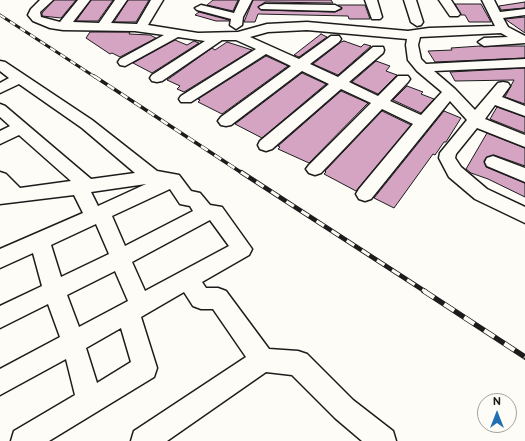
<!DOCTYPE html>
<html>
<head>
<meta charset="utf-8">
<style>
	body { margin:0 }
	#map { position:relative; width:525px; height:441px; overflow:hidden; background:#fdfcf7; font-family:"Balsamiq Sans",sans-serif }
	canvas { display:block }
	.north { position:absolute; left:477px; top:393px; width:40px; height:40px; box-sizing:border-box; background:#fdfcf7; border:1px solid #a3a29f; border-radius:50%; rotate:0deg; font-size:11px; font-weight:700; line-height:16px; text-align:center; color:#1c1c1c }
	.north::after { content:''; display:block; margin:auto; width:14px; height:18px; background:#1f6fb2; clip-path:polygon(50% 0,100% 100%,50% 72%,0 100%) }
</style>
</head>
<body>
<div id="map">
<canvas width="525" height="441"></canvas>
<div class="north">N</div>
</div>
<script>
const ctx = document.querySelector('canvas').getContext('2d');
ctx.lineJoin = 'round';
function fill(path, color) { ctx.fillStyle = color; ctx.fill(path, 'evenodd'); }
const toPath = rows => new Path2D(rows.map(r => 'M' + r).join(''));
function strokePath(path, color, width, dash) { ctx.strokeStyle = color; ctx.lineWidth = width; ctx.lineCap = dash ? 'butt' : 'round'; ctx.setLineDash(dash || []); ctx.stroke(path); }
const building = toPath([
	[54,0,76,0,61,18,42,16,42,13,54,0],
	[91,0,113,0,98,21,76,21,91,0],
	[128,0,149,0,136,22,114,22,128,0],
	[213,0,238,0,233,11,207,5,213,0],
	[253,0,331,0,333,3,265,2,258,7,261,10,335,12,342,9,338,5,365,5,370,19,349,19,348,16,258,14,255,22,244,22,253,0],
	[525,2,525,8,501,10,499,6,525,2],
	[455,4,481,4,491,22,469,22,465,15,461,15,455,4],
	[199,12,229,20,229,21,216,21,195,15,199,12],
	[525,17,525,33,505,19,525,17],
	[90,32,130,32,129,34,150,35,156,38,120,57,112,53,110,54,86,38,90,32],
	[321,34,327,37,299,57,294,55,321,34],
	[175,40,187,45,194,41,199,43,152,73,133,63,175,40],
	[344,41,361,47,364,44,371,46,338,75,313,64,341,42,344,41],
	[227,42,252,50,184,92,177,89,180,86,167,80,212,48,215,50,227,42],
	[480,46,525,46,525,58,435,62,428,51,452,50,451,48,480,46],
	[266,56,288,66,222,114,198,102,200,100,198,99,266,56],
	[376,61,390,66,386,71,397,75,378,94,352,82,376,61],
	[525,68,525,104,505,97,514,80,455,81,450,72,525,68],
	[302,73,326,84,262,138,235,124,302,73],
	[407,86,423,92,421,94,434,99,421,113,393,100,407,86],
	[341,91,368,103,309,163,278,149,280,147,278,146,341,91],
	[497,107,525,117,525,133,490,119,497,107],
	[382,111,411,125,356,191,324,174,326,172,325,171,382,111],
	[444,111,461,118,446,142,444,142,435,155,433,154,394,208,374,198,444,111],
	[487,133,525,148,525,166,494,155,487,157,484,161,486,167,525,183,525,197,488,179,471,173,466,169,487,133]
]);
fill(building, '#d5a4c3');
strokePath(building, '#1c1c1c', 1);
const minor = toPath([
	[40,0,53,0,40,12,41,17,60,22,78,0,90,0,73,22,99,23,115,0,127,0,111,23,137,24,151,0,163,0,148,25,198,33,238,32,267,24,307,22,408,31,429,28,495,26,482,0,494,0,500,12,525,9,525,15,503,18,508,27,525,36,525,43,484,46,478,42,484,38,508,37,501,33,420,37,418,45,421,59,426,64,525,59,525,67,434,71,455,89,475,110,498,83,503,82,508,83,510,86,502,97,525,106,525,116,495,105,485,119,525,135,525,147,477,128,456,154,455,158,461,167,487,189,525,207,525,223,475,199,449,177,439,158,440,153,467,120,450,101,371,199,365,201,359,199,356,194,359,189,413,124,382,109,321,173,315,175,309,173,306,169,309,165,371,103,341,89,272,149,266,151,260,149,258,145,260,141,329,84,302,71,231,125,226,126,221,125,218,121,221,117,291,66,266,54,191,102,181,102,179,99,181,96,256,49,236,40,222,40,162,81,157,82,152,81,150,78,152,75,205,41,178,37,125,66,120,65,118,62,120,59,164,35,135,31,63,30,50,28,33,21,28,15,31,9,40,0],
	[307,30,407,39,406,45,408,60,417,71,442,92,421,115,390,101,408,82,410,79,408,76,398,76,378,96,349,82,383,53,384,50,383,47,373,47,338,77,310,64,339,42,341,39,339,36,331,36,299,59,250,37,268,32,307,30],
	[240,0,252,0,243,17,242,25,236,29,230,25,231,19,197,10,195,8,201,5,234,13,240,0],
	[365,0,377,0,382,17,380,19,372,19,365,0],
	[404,0,416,0,423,22,421,25,417,26,411,22,404,0],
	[439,0,451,0,460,14,458,16,450,16,439,0],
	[265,4,335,5,341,8,335,11,261,9,259,7,265,4],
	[0,61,5,62,92,120,157,171,179,175,191,191,200,193,210,205,222,207,252,249,249,255,202,282,206,288,218,288,226,291,269,349,298,351,307,354,353,400,393,431,396,441,362,441,335,418,292,375,266,372,167,441,131,441,134,431,246,357,213,309,201,309,193,306,184,292,141,317,157,368,154,377,49,441,11,441,14,431,75,395,66,359,0,395,0,369,60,337,48,304,0,328,0,306,42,286,33,253,0,268,0,249,83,213,74,195,0,204,0,172,6,174,20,188,71,181,19,135,0,144,0,131,10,126,0,117,0,104,5,106,91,179,135,173,82,128,19,84,0,93,0,83,9,78,0,71,0,61],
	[146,184,98,206,91,192,146,184],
	[170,189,180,204,190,206,193,211,125,246,112,216,170,189],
	[210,220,229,246,145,291,132,262,210,220],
	[96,224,109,254,61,277,51,245,96,224],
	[115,271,128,301,79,327,67,295,115,271],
	[121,328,131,362,97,383,86,348,121,328],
	[493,156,525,168,525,182,487,166,485,162,487,158,493,156]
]);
strokePath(minor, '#1c1c1c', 3);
fill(minor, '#fdfcf7');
const railFar3 = toPath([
	[0,15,95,77]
]);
const railFar2 = toPath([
	[94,76,242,173]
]);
const railFar1 = toPath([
	[241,172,426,292]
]);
const rail = toPath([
	[424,291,525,357]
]);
strokePath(railFar3, '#1c1c1c', 3);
strokePath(railFar2, '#1c1c1c', 3.5);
strokePath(railFar1, '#1c1c1c', 4.5);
strokePath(rail, '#1c1c1c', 5.5);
strokePath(railFar3, '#fdfcf7', 2, [6]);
strokePath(railFar2, '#fdfcf7', 2.5, [8]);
strokePath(railFar1, '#fdfcf7', 3, [9]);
strokePath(rail, '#fdfcf7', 4, [12]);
</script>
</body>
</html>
